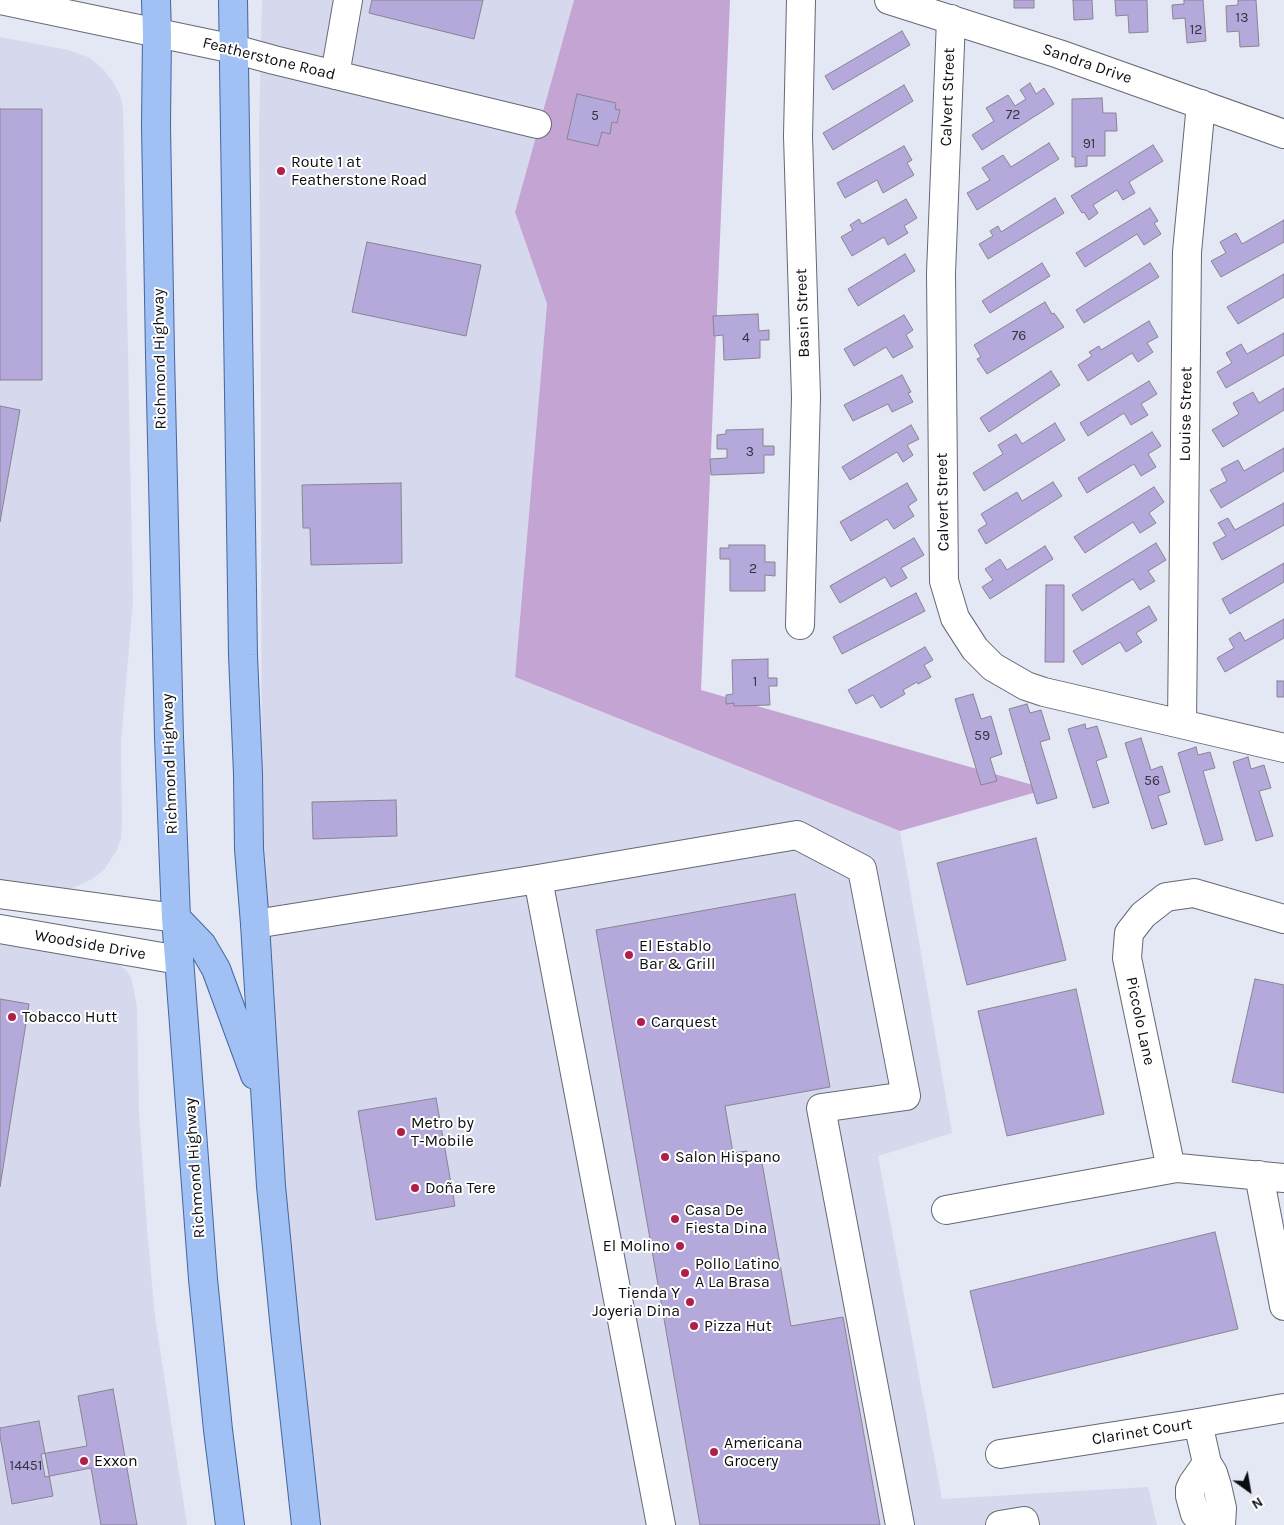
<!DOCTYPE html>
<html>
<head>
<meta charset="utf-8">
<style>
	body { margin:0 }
	#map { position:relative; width:1284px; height:1525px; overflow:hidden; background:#e4e7f4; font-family:Karla,sans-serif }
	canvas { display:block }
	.north { position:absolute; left:1224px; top:1465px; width:50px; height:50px; -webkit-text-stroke:4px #fff; paint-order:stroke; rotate:148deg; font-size:14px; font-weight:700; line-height:20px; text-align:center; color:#0c0d11 }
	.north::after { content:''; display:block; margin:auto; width:18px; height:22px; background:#0c0d11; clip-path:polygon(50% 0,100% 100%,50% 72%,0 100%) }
</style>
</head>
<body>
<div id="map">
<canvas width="1284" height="1525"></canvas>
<div class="north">N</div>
</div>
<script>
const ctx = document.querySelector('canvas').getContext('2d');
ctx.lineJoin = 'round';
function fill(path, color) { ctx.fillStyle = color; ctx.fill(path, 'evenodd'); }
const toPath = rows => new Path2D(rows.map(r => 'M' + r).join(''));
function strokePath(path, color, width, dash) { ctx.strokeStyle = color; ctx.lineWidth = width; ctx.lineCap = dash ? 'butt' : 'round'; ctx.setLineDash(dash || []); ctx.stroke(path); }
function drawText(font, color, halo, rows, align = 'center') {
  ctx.font = font + ' Karla,sans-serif'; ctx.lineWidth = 4; ctx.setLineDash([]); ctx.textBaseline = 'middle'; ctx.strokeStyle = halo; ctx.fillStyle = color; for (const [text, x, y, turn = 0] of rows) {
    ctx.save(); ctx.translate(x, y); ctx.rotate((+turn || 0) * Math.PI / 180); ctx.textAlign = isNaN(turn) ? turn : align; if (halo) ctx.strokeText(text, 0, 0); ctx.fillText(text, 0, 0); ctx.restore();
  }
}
fill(toPath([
	[262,0,574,0,515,212,547,304,515,677,900,831,952,1133,878,1156,942,1499,1148,1487,1157,1525,315,1525,262,1045,261,413,259,132],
	[0,37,68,50,90,58,103,69,113,82,120,95,123,108,133,601,121,741,122,824,121,838,117,850,104,870,92,879,80,885,66,890,0,882],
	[0,940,114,961,126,970,131,978,133,986,137,1007,139,1113,147,1228,155,1317,187,1525,0,1525]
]), '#d6d9ee');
fill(toPath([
	[574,0,730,0,701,690,1047,789,900,831,515,677,547,304,515,212]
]), '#c3a4d2');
const building = toPath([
	[372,0,483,0,474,39,369,13,372,0],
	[1014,0,1034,0,1034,8,1014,8,1014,0],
	[1073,0,1092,0,1093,19,1074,20,1073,0],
	[1115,0,1147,0,1148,32,1129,33,1128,15,1116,16,1115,0],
	[1184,0,1203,0,1206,41,1187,43,1185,18,1173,19,1172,5,1184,4,1184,0],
	[1238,0,1256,0,1259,46,1240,47,1239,31,1227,32,1226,6,1238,5,1238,0],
	[902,31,910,45,833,90,825,76,902,31],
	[1030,83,1036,94,1044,88,1054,104,982,150,972,135,994,121,986,108,1008,95,1015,106,1026,99,1020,90,1030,83],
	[904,85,913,101,833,150,823,133,904,85],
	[577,94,616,103,615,109,620,110,617,123,612,122,610,134,602,132,598,146,567,139,577,94],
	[1102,98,1103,113,1116,113,1117,131,1105,131,1105,156,1087,156,1087,166,1075,167,1075,157,1072,157,1072,99,1102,98],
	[0,109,42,109,42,380,0,380,0,109],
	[1049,143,1059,159,977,210,967,193,990,180,982,168,1003,155,1011,167,1049,143],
	[1153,145,1163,161,1129,182,1135,193,1123,200,1117,190,1093,205,1098,213,1089,220,1084,212,1082,213,1071,196,1153,145],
	[904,146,912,160,907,163,914,175,883,193,877,180,845,198,837,183,904,146],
	[1055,198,1064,213,988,259,979,244,993,236,990,231,998,226,1001,232,1055,198],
	[906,199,917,218,904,226,908,233,888,245,884,237,852,256,841,237,853,230,850,225,859,219,862,224,906,199],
	[1150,208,1158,221,1154,223,1161,234,1144,245,1137,234,1085,267,1076,253,1150,208],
	[1284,220,1284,242,1221,277,1211,261,1226,253,1220,242,1236,233,1242,244,1284,220],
	[367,242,481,265,466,336,352,312,367,242],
	[905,254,915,271,858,306,848,289,905,254],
	[1042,263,1050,276,990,313,982,301,1042,263],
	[1150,263,1159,277,1084,323,1076,310,1150,263],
	[1284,274,1284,297,1238,324,1227,307,1284,274],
	[1045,302,1052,314,1054,313,1064,327,987,374,977,359,981,357,974,345,1045,302],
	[758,314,759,331,769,330,769,340,760,340,760,358,724,360,723,335,714,336,713,316,758,314],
	[904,315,913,330,906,335,913,347,893,358,886,347,854,366,844,349,904,315],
	[1149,321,1158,337,1147,343,1153,352,1138,362,1132,353,1088,381,1078,365,1092,356,1089,352,1099,346,1101,350,1149,321],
	[1284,333,1284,355,1226,388,1217,372,1232,363,1226,353,1241,344,1247,354,1284,333],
	[1051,371,1060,385,989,432,980,418,1051,371],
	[902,375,911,392,908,393,913,402,892,412,888,404,853,421,844,405,902,375],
	[1149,381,1157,394,1141,404,1148,415,1131,425,1124,413,1088,436,1080,423,1149,381],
	[1284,388,1284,410,1223,447,1212,430,1239,414,1233,403,1253,392,1259,403,1284,388],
	[0,406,20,410,0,522,0,406],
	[1055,423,1065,440,984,491,973,473,1003,454,998,445,1016,434,1022,444,1055,423],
	[911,425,919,439,907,445,913,455,903,462,897,452,850,480,842,467,911,425],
	[763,429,763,446,774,446,774,455,764,455,764,473,711,475,710,459,727,458,727,449,717,449,717,435,726,434,726,430,763,429],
	[1152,432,1161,446,1148,454,1156,467,1141,476,1134,464,1087,493,1078,478,1152,432],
	[1284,448,1284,471,1221,508,1210,490,1227,481,1221,469,1238,460,1244,471,1284,448],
	[1053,482,1062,496,986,544,978,530,987,524,981,514,1017,492,1022,501,1053,482],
	[401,483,402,563,311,565,310,528,303,528,302,485,401,483],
	[907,483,917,500,908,506,914,516,894,529,887,519,851,541,840,522,907,483],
	[1154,487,1164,502,1149,513,1156,523,1140,533,1133,522,1085,553,1074,537,1154,487],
	[1284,503,1284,525,1222,560,1213,543,1226,536,1218,523,1228,518,1235,530,1284,503],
	[914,538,924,555,901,568,907,578,891,587,885,577,840,603,830,586,914,538],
	[1156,543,1166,560,1148,571,1155,581,1140,590,1133,579,1082,611,1072,595,1156,543],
	[729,545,765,545,765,562,775,562,775,576,765,575,765,591,730,591,730,559,720,559,720,548,729,548,729,545],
	[1045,546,1053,559,990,599,982,587,993,580,985,569,1000,559,1007,570,1045,546],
	[1284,563,1284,582,1230,614,1222,599,1284,563],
	[1046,585,1064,585,1064,662,1045,662,1046,585],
	[916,593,925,611,842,654,833,637,916,593],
	[1149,606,1157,620,1136,633,1142,642,1126,652,1120,642,1082,665,1073,651,1149,606],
	[1284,619,1284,638,1225,672,1217,658,1234,648,1229,639,1240,632,1245,641,1284,619],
	[925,647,933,660,924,665,931,677,918,684,917,682,903,690,905,694,881,708,873,695,856,704,848,690,925,647],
	[768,659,768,678,777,678,777,686,769,686,770,705,734,706,734,703,726,704,726,695,733,694,732,660,768,659],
	[1277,681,1284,681,1284,697,1277,697,1277,681],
	[973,694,981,719,991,716,1002,754,990,758,997,781,981,785,955,699,973,694],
	[1027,704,1030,713,1041,710,1050,739,1040,742,1057,798,1037,804,1009,709,1027,704],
	[1085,724,1086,729,1097,726,1107,757,1096,761,1109,803,1093,808,1068,729,1085,724],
	[1141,738,1151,770,1162,766,1170,792,1158,796,1167,824,1152,829,1125,743,1141,738],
	[1196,747,1198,755,1210,752,1215,768,1203,771,1223,840,1205,845,1178,753,1196,747],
	[1248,757,1251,769,1264,765,1271,788,1259,791,1273,836,1256,841,1233,762,1248,757],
	[396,800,397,836,313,839,312,802,396,800],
	[1036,838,1066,960,967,985,937,863,1036,838],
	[795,894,830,1087,725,1106,733,1153,747,1151,748,1159,761,1157,791,1326,843,1317,880,1525,700,1525,596,930,795,894],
	[1255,979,1284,985,1284,1093,1232,1082,1255,979],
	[1076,989,1104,1114,1007,1136,978,1011,1076,989],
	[0,999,29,1004,0,1187,0,999],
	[436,1098,455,1206,376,1220,358,1111,436,1098],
	[1215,1232,1238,1329,993,1388,970,1291,1215,1232],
	[113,1389,137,1525,101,1525,91,1468,45,1477,41,1454,87,1446,78,1396,113,1389],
	[39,1421,53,1496,12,1504,0,1436,0,1428,39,1421]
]);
fill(building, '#b5a8db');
strokePath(building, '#888591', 1);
const minor = toPath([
	[0,0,234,49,274,60,537,124],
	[889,0,1059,54,1284,134],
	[951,19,941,273,944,581,955,618,975,649,993,667,1026,686,1044,692,1284,748],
	[335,75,348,0],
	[800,625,806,397,798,136,801,0],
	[1182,724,1187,252,1201,104],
	[538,879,797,835,862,869,906,1096,821,1108,900,1525],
	[0,894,176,918],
	[1284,919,1194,893,1166,897,1143,915,1129,933,1127,958,1171,1169,1178,1168,1284,1178],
	[255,924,538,879,661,1525],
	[0,929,179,960],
	[1259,1175,1284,1306],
	[946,1210,1171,1169],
	[1198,1423,1207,1463,1213,1473,1217,1486,1222,1508,1221,1525],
	[1000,1454,1198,1423,1284,1408],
	[1000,1525,1024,1521,1025,1525],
	[1205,1525,1195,1514,1190,1496,1190,1489,1193,1483,1207,1463]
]);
const major = toPath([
	[156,0,157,34,156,125,160,355,169,737,176,918,203,1279,218,1430,230,1525],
	[233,0,243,655,248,774,249,849,255,924,271,1186,285,1330,306,1525],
	[176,918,202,945,216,969,255,1075]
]);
strokePath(minor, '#666874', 30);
strokePath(major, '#44669f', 30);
strokePath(minor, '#fff', 28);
strokePath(major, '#a1c0f3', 28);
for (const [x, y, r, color] of [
	[281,171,5,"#b01e4a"],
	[629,955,5,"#b01e4a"],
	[12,1017,5,"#b01e4a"],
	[641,1022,5,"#b01e4a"],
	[401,1132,5,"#b01e4a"],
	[665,1157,5,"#b01e4a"],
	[415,1188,5,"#b01e4a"],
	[675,1219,5,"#b01e4a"],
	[680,1246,5,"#b01e4a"],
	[685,1273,5,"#b01e4a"],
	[690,1302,5,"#b01e4a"],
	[694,1326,5,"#b01e4a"],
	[714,1452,5,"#b01e4a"],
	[84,1461,5,"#b01e4a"]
]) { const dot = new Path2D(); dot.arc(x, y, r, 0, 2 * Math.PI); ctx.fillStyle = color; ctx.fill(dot); strokePath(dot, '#fff', 2); }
drawText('14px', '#363444', null, [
	["13",1242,18],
	["12",1196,30],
	["72",1013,115],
	["5",595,116],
	["91",1089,144],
	["76",1019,336],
	["4",746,338],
	["3",750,452],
	["2",753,569],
	["1",755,682],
	["59",982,736],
	["56",1152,781],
	["14451",26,1466]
]);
drawText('16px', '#0c0d11', '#fff', [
	["Featherstone Road",269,59,14],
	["Sandra Drive",1087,64,19],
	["Calvert Street",948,97,-88],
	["Basin Street",803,313,-92],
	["Richmond Highway",160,359,-91],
	["Louise Street",1186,414,-89],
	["Calvert Street",943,502,-91],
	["Richmond Highway",170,764,-92],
	["Woodside Drive",90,945,10],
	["Piccolo Lane",1140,1021,78],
	["Richmond Highway",195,1168,-94],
	["Clarinet Court",1142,1432,-9]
]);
drawText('16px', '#0c0d11', '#fff', [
	["Route 1 at",291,162],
	["Featherstone Road",291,180],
	["El Establo",639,946],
	["Bar & Grill",639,964],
	["Tobacco Hutt",22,1017],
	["Carquest",651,1022],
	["Metro by",411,1123],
	["T-Mobile",411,1141],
	["Salon Hispano",675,1157],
	["Doña Tere",425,1188],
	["Casa De",685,1210],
	["Fiesta Dina",685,1228],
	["El Molino",670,1246,"right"],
	["Pollo Latino",695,1264],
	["A La Brasa",695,1282],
	["Tienda Y",680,1293,"right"],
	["Joyeria Dina",680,1311,"right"],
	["Pizza Hut",704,1326],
	["Americana",724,1443],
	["Grocery",724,1461],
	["Exxon",94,1461]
], 'left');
</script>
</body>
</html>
